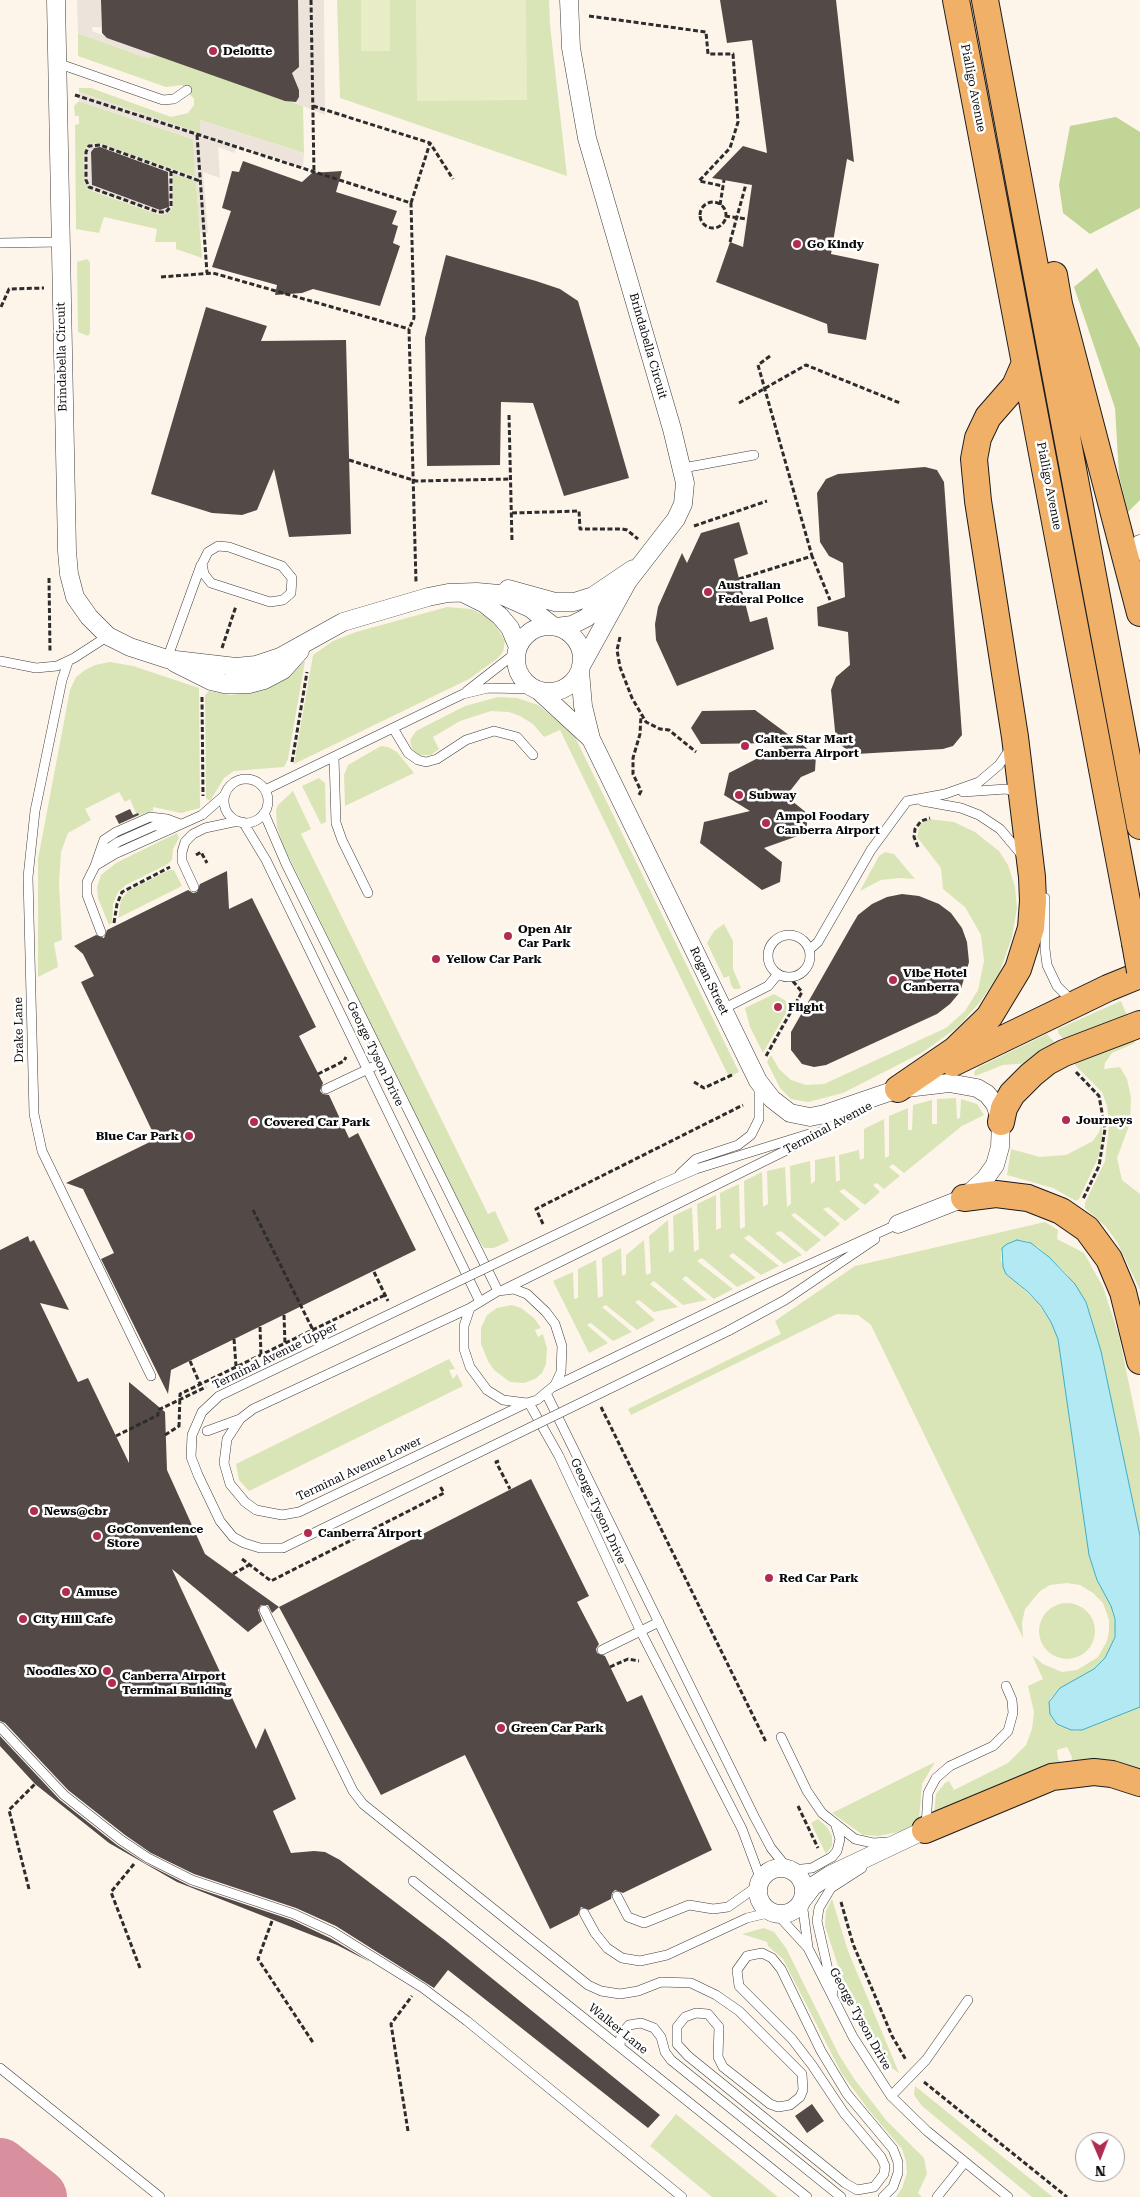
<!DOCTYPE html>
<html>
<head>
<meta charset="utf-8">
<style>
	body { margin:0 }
	#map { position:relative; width:1140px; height:2197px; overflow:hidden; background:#fef5ea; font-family:"Roboto Serif",serif }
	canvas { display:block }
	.north { position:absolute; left:1075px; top:2132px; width:50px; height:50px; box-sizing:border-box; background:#fff; border:1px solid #9d9d9d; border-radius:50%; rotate:179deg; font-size:14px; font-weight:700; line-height:20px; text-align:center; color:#0b0b0b }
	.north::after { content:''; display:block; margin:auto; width:18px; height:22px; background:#b22c51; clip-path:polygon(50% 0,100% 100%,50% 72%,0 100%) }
</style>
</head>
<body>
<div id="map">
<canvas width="1140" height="2197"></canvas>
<div class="north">N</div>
</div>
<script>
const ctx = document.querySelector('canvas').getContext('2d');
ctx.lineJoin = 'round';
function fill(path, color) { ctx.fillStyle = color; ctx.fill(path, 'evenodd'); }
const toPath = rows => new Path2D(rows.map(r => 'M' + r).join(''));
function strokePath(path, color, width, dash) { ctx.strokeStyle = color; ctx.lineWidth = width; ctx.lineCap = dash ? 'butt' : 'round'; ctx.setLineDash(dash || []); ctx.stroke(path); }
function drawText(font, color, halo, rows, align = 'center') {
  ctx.font = font + ' "Roboto Serif",serif'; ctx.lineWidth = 5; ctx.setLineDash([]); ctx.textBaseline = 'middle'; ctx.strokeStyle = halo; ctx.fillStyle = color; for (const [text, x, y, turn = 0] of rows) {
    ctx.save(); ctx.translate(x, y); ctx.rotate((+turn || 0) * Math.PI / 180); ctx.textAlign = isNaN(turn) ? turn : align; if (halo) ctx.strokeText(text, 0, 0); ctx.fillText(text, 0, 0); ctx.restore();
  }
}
fill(toPath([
	[337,0,549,0,550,25,567,176,340,98],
	[78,33,147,58,156,55,303,106,304,153,200,120,201,134,79,92,79,88,91,88,171,117,188,113,194,105,194,99,182,85,166,87,78,56],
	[79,101,193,139,196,177,98,143,91,144,86,148,84,182,92,191,160,215,168,213,173,207,173,173,196,181,202,258,176,249,176,242,155,242,157,229,104,217,99,233,76,229,75,125,79,124,79,116,75,116,74,106],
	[87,259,90,262,90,333,88,336,78,332,77,262],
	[447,607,471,609,485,616,496,626,505,641,503,652,498,658,469,679,294,764,313,655,333,641,356,632],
	[305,661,288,759,284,767,234,771,224,778,210,801,206,798,205,695,209,691,231,695,257,691,291,673],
	[110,662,133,666,199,688,200,808,181,813,153,807,153,811,139,815,136,813,130,799,125,802,119,792,85,809,91,820,68,833,61,852,59,883,62,940,54,943,58,967,38,977,38,859,70,690,76,677,85,670,95,665],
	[498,697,517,698,538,705,573,733,739,1072,729,1077,560,730,544,737,533,724,520,716,509,712,491,711,460,721,433,737,439,749,431,755,417,755,412,749,410,740,416,731,465,706],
	[381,746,388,747,397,752,414,773,345,806,344,775,348,765],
	[319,778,325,783,326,822,321,824,302,786],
	[293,791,311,829,301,834,488,1214,495,1211,509,1241,494,1248,484,1248,472,1230,283,845,277,827,276,810,278,805],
	[928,819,954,822,975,832,999,851,1008,865,1015,887,1017,908,1012,937,999,974,980,1002,958,1027,923,1052,843,1093,808,1102,791,1099,780,1088,767,1062,771,1055,779,1069,791,1080,806,1085,824,1084,946,1028,965,1011,978,990,984,961,981,935,965,907,943,889,941,868,917,837,920,825],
	[177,833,179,838,173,849,172,860,166,865,126,885,118,892,113,904,112,923,109,925,98,898,97,887,101,875,116,863],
	[885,852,894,854,915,879,899,878,881,880,860,891,879,856],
	[169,870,174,870,182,886,118,918,121,900,128,891],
	[724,924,733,941,733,969,741,988,738,989,734,989,731,985,729,976,724,978,707,943,714,931],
	[774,994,791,1004,763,1053,750,1027,745,1008],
	[1121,1001,1128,1018,1066,1042,1058,1033,1058,1029],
	[1047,1034,1054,1042,1055,1047,1031,1063,1003,1065,975,1076,974,1072,979,1067],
	[1134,1038,1135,1043,1112,1053,1105,1063,1104,1069,1120,1067,1127,1079,1131,1098,1130,1123,1117,1158,1122,1180,1140,1194,1140,1290,1117,1242,1106,1227,1085,1208,1085,1203,1105,1161,1109,1125,1107,1106,1102,1092,1075,1065,1076,1061],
	[956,1098,957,1119,960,1118,961,1099,977,1104,984,1115,962,1126,904,1173,893,1164,889,1167,900,1176,884,1189,877,1183,873,1185,880,1192,865,1205,844,1189,839,1191,860,1209,845,1221,828,1207,823,1209,840,1224,825,1237,795,1213,791,1215,821,1240,806,1252,781,1231,775,1233,802,1255,784,1264,749,1235,744,1238,779,1266,761,1275,733,1253,729,1256,756,1278,737,1287,702,1258,697,1261,733,1289,714,1299,686,1276,682,1279,707,1300,683,1305,654,1281,650,1284,678,1307,654,1312,639,1300,635,1302,655,1320,637,1330,606,1305,602,1307,632,1332,613,1341,591,1323,587,1325,608,1343,589,1353,553,1281,573,1272,574,1299,578,1298,578,1269,596,1260,598,1298,603,1296,602,1258,621,1248,622,1276,626,1274,626,1255,644,1240,646,1275,651,1273,649,1236,668,1220,669,1253,674,1250,673,1216,692,1207,694,1252,699,1249,697,1204,716,1195,716,1230,721,1228,720,1193,739,1184,740,1229,745,1227,744,1181,762,1172,763,1207,768,1204,767,1171,785,1167,787,1207,791,1204,790,1166,810,1161,811,1184,815,1181,815,1160,835,1156,836,1182,840,1180,839,1155,859,1150,860,1160,864,1158,864,1129,884,1119,885,1158,889,1156,889,1116,908,1108,908,1130,912,1130,913,1105,932,1100,932,1124,937,1124,937,1099],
	[1102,1122,1102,1138,1098,1158,1079,1199,1076,1201,1053,1188,1007,1175,1011,1149,1040,1157,1066,1155,1093,1141,1099,1132],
	[1045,1222,1058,1230,1057,1239,1084,1253,1103,1287,1119,1336,1140,1437,1140,1536,1101,1351,1086,1302,1066,1273,1038,1247,1027,1241,1017,1240,1007,1244,1001,1251,1001,1260,1005,1272,1037,1302,1051,1322,1058,1339,1089,1555,1097,1580,1111,1606,1116,1626,1113,1644,1105,1658,1094,1669,1060,1688,1050,1699,1049,1708,1054,1721,1068,1729,1075,1731,1082,1730,1140,1707,1140,1770,1071,1762,1072,1757,1067,1747,1057,1750,1058,1759,1061,1763,934,1815,936,1794,945,1783,949,1781,954,1790,1008,1763,1026,1745,1032,1729,1034,1712,1028,1686,1043,1679,1032,1655,1043,1664,1062,1672,1077,1670,1098,1657,1107,1641,1109,1631,1109,1620,1103,1603,1093,1593,1080,1585,1067,1583,1050,1585,1040,1591,1025,1609,1022,1623,1023,1638,871,1325,858,1315,837,1314,631,1415,628,1409,781,1334,775,1321,855,1266],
	[512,1305,521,1308,534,1318,541,1328,535,1330,538,1337,543,1334,547,1348,546,1364,542,1373,535,1379,524,1383,510,1382,494,1370,488,1361,481,1344,481,1328,487,1315,497,1308],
	[449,1359,455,1369,449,1370,453,1379,457,1374,463,1386,249,1491,239,1480,236,1464],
	'1039 1631a28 28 0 1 1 56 0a28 28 0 1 1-56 0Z',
	[935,1762,922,1784,919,1819,916,1825,903,1831,878,1836,863,1835,832,1813],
	[818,1819,827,1827,832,1836,832,1846,826,1854,811,1823],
	[832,1899,848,1951,899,2073,886,2064,846,1990,825,1926,826,1911],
	[764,1928,774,1932,786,1948,839,2055,855,2080,886,2120,924,2158,927,2174,918,2193,922,2197,896,2197,902,2188,907,2173,906,2161,902,2149,868,2109,842,2074,783,1959,768,1946,767,1942,742,1934],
	[915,2086,983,2141,1053,2197,1032,2197,922,2106,914,2095],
	[676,2114,778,2197,712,2197,650,2146]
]), '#d9e5b6');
fill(toPath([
	[1116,117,1140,132,1140,208,1090,234,1063,213,1059,185,1070,126],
	[1097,268,1140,348,1140,500,1128,512,1119,475,1115,408,1074,287]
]), '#c1d596');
fill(toPath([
	[361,0,390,0,390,51,361,51],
	[416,0,526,0,527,100,417,101]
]), '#e9edc7');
fill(toPath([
	[77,0,101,0,101,27,92,27,92,31,156,55,147,58,78,33],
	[264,0,324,0,325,115,293,102,299,97,299,90],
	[79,92,200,133,200,120,304,153,303,167,237,145,234,153,218,147,220,178,203,172,208,233,200,233,196,181,173,174,173,207,170,212,163,215,88,189,84,182,83,157,84,150,91,144,100,143,195,177,193,139,79,101],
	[101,147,167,171,169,177,168,207,160,210,93,186,91,152,94,148]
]), '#ece3db');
const water = toPath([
	[1017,1240,1031,1243,1049,1257,1075,1284,1086,1302,1101,1351,1140,1536,1140,1707,1082,1730,1071,1730,1057,1724,1050,1714,1049,1702,1060,1688,1094,1669,1105,1658,1115,1637,1115,1619,1111,1606,1097,1580,1089,1555,1058,1339,1051,1322,1041,1306,1028,1292,1006,1274,1003,1267,1002,1248,1007,1244,1017,1240]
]);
fill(water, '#b2e9f2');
strokePath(water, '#3dadc5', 1);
strokePath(toPath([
	[0,2166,39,2197]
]), '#d8909e', 56);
fill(toPath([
	[101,0,298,0,299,67,292,73,299,90,299,97,296,102,285,101,107,38,102,33],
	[720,0,836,0,854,162,847,159,831,254,879,264,866,340,828,333,827,324,716,282,730,242,743,247,752,185,712,178,743,146,767,153,752,40,727,43],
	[100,147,168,172,169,207,160,210,92,185,91,152,94,148],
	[243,161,302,182,312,173,342,171,336,192,397,211,392,224,398,226,393,243,400,246,380,306,313,289,302,293,275,295,277,285,212,267,231,211,222,208,232,171,239,172],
	[446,255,536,281,560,289,578,301,629,478,564,496,533,403,501,402,500,465,427,466,425,338],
	[206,307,267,326,261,341,346,340,351,534,289,537,274,469,257,510,242,515,212,513,151,494],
	[925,467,937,470,944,482,962,735,953,746,943,749,856,754,847,750,836,741,831,690,836,677,850,665,848,632,818,626,817,607,845,597,843,563,829,556,820,542,817,493,826,479,838,474],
	[739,522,748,554,734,559,750,622,767,617,774,649,677,686,656,640,655,624,658,607,682,553,687,563,701,533],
	[755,710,816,755,815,771,801,777,786,796,808,814,806,833,764,848,782,862,780,882,762,890,700,843,704,822,750,811,724,795,729,773,787,743,701,744,691,728,702,711],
	[130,809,133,815,138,813,139,815,119,824,115,816],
	[227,871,229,909,252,898,316,1027,299,1036,323,1083,320,1091,323,1094,329,1095,349,1138,358,1133,416,1250,171,1370,168,1394,101,1259,114,1253,83,1189,66,1183,156,1139,81,982,94,976,83,954,74,946,96,935,104,938,107,930,188,890,193,893,197,892,200,884],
	[902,894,919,896,939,904,951,913,962,928,967,942,969,962,960,992,950,1004,937,1014,826,1065,814,1067,802,1064,791,1050,791,1032,852,925,858,915,872,904,887,897],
	[28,1236,30,1242,34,1240,69,1310,40,1303,78,1382,88,1378,129,1463,129,1382,165,1412,167,1470,205,1554,279,1607,272,1613,268,1605,261,1605,258,1610,262,1621,248,1632,172,1569,256,1749,265,1728,296,1799,273,1811,291,1853,314,1851,325,1852,340,1860,446,1941,660,2115,648,2128,448,1970,434,1988,336,1926,296,1908,194,1874,151,1853,125,1835,68,1790,5,1723,0,1721,0,1250],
	[531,1479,589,1596,577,1602,599,1644,596,1649,597,1653,605,1656,627,1702,642,1695,712,1850,623,1893,615,1890,612,1893,611,1899,589,1910,581,1907,578,1915,550,1929,465,1755,381,1795,279,1607],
	[0,1736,60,1800,117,1845,145,1863,190,1886,292,1920,330,1938,370,1962,337,1945,177,1882,109,1843,35,1784,0,1746],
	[812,2104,824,2121,807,2133,795,2116]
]), '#534a48');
const service = toPath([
	[57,63,163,100,174,99,187,90],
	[0,243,60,242],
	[683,468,754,455],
	[218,546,229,547,282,566,292,578,291,593,283,600,270,602,211,583,204,574,202,564,208,552,218,546],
	[167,659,201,565],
	[0,661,36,668,57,666,74,658,108,636],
	[68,662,62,680,35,811,28,877,34,1114,42,1151,151,1376],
	[467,691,517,652],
	[393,728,408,753,418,760,426,762,437,759,466,740,494,731,517,737,533,755],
	[334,757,336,823,342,840,368,893],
	'224 801a22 22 0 1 1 44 0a22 22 0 1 1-44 0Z',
	[265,790,463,694,488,688,534,689],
	[963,792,1006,789,1019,793],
	[922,801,961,808,979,815,1000,829,1021,854],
	[264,813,286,864,498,1291],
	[243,822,266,860,479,1300],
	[99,860,108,849,118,842,154,826,173,824],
	[95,866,104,840,116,832,150,817,167,819,180,824],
	[194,887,182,861,182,852,185,842,193,834,205,828,238,821],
	[1045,898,1045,949,1047,965,1057,986,1072,1001],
	[101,932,87,895,87,882,95,866,115,854,202,815,225,795],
	'768 956a21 21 0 1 1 42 0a21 21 0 1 1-42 0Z',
	[809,950,818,942,871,850,907,801,945,794,979,782,999,765,1010,749],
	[723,1009,768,986,778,974],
	[326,1089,383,1062],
	[680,1174,696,1159,738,1145,751,1135,759,1119,759,1088],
	[657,1186,696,1169,809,1134],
	[514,1289,527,1294,546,1312,555,1324,562,1346,561,1372,555,1385,537,1400,527,1403,503,1400,487,1390,470,1367,464,1349,464,1326,470,1308,498,1291,514,1289],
	[503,1290,797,1145,869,1106],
	[470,1308,253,1409,240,1419,227,1439,224,1463,230,1484,245,1502,256,1510,282,1515,299,1512,527,1403],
	[728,1331,785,1300,875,1239],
	[553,1387,764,1285,898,1224],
	[546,1393,754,1816,771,1848,788,1869],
	[529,1403,559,1456,641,1632,742,1829,761,1880],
	[207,1431,240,1419],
	[264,1610,353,1791,363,1804,588,1985,601,1991,620,1994,638,1991,661,1982,691,1983,716,1995,739,2011,802,2074,803,2090,800,2097,790,2105,778,2107,770,2104,723,2067,718,2057,719,2027,708,2014,696,2013,685,2017,677,2027,677,2044,688,2056,845,2183,857,2190,874,2187,884,2174,885,2166,881,2157,844,2113,812,2065,792,2039,739,1986,737,1970,747,1956,762,1953,772,1958,781,1969,821,2051,847,2094,893,2149,898,2162,898,2173,893,2187,883,2197],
	[602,1650,659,1622],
	[0,1727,64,1795,121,1840,148,1858,192,1880,294,1914,333,1932,423,1988,467,2021,682,2197],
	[781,1737,807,1791,822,1813,855,1839,873,1843,887,1842],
	[926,1826,928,1793,936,1778,950,1766,993,1746,1008,1731,1013,1713,1012,1700,1006,1686],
	[792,1870,812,1868,832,1857,837,1851,840,1839,836,1826],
	[413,1881,807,2197],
	[617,1896,628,1917,644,1923,689,1905,713,1909,728,1907,759,1885],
	[802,1902,808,1947],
	[584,1913,595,1933,607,1948,622,1958,640,1961,667,1955,747,1918,772,1912],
	[776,1913,808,1948,853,2037,891,2096,927,2131,1008,2197],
	[833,1992,817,1921,819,1908,831,1888,862,1868],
	[620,2047,621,2034,629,2025,641,2023,654,2028,661,2037,665,2052,671,2060,841,2197],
	[0,2068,160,2197],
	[891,2096,926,2060,968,2000],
	[937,2197,965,2162]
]);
const minor = toPath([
	[56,0,67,551,69,574,75,597,89,617,108,636,130,647,167,659,236,667,256,665,280,657,343,622,428,597,448,593,477,592,499,594,530,608,553,626],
	[569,0,571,48,587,138,672,429,685,483,683,504,676,519,628,581,581,666],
	[1126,563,1140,544],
	[508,589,555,602,574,602,593,596,633,569],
	[465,594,485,604,500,616,510,628,518,647],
	'516 659a33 33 0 1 1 66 0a33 33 0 1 1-66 0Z',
	[557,627,572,625,586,618,615,594],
	[175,663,211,681,224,684,249,684,264,680,283,670,300,651],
	[580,671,583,706,591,739,758,1081,772,1099,790,1113,810,1117,825,1114,898,1089,949,1083,977,1088,987,1094,995,1104,1001,1122,1000,1147,995,1165,985,1179,964,1198,898,1224],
	[539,691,591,739],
	'758 1891a23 23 0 1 1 46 0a23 23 0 1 1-46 0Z',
	[803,1899,813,1886,830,1875,925,1830]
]);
const primary = toPath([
	[956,0,1135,943],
	[985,0,1140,826],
	[1054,275,1059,304,1140,613],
	[953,1063,1108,988,1140,975],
	[898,1089,955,1050,989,1017,1018,969,1031,928,1033,901,1032,877,1015,737,978,501,974,459,978,438,988,417,1015,386,1025,363],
	[1001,1122,1004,1108,1012,1094,1031,1075,1047,1062,1064,1053,1140,1024],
	[964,1198,996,1194,1028,1198,1061,1211,1087,1229,1109,1259,1123,1292,1140,1361],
	[925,1830,1052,1777,1094,1772,1112,1774,1140,1783]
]);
strokePath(service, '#3e3e3e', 10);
strokePath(minor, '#3e3e3e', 19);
strokePath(primary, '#1c1c1c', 28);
strokePath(toPath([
	[311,0,314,173],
	[589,16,706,32,708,54,733,54,738,122,730,148,699,181,723,186],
	[75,95,411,203,414,318,409,329,416,582],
	[313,106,430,143],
	[197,135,207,273],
	[171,171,171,206,166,212,158,212,89,187,86,180,86,152,89,146,100,145,200,181],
	'700 215a13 13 0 1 1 26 0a13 13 0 1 1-26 0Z',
	[411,203,430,143,453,179],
	[720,205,724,180],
	[725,216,747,219],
	[730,242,746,184],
	[161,277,213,273,409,329],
	[1,307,9,289,44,288],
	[770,356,758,365,812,556],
	[739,403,806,365,900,403],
	[509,415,512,542],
	[349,460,416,481,510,479],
	[512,513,579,511,580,529,622,529,627,530,638,539],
	[694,526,767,501],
	[49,578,50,652],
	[739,579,812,556,830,600],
	[620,637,617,650,620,667,632,698,646,722,660,729,669,730,696,752],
	[222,648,236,606],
	[202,697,203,796],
	[292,762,307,672],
	[639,795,641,791,633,774,633,758,640,734,641,715],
	[918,847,914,837,915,829,921,821,930,818],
	[196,855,201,852,207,863],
	[114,923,117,904,122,892,170,867],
	[766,1056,802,992,791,979],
	[1076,1072,1099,1096,1105,1129,1099,1166,1083,1199],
	[318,1074,344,1061,346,1057],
	[694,1082,704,1088,734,1074],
	[253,1210,314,1332],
	[543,1224,536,1209,743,1105],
	[374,1272,388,1301],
	[284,1315,285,1344],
	[260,1327,261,1355],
	[234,1339,236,1366],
	[190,1361,200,1384],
	[601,1407,766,1742],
	[179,1427,180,1394,385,1295],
	[165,1435,179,1426],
	[116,1436,158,1415,158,1410,206,1387],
	[499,1461,496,1462,510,1489],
	[242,1559,271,1581,444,1493,440,1486],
	[233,1574,249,1565],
	[610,1667,628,1659,639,1661],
	[798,1806,818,1848],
	[134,1864,111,1892,140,1968],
	[29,1889,9,1810,35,1784],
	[841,1902,853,1944,892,2036,906,2060],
	[272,1921,258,1959,314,2044],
	[924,2082,1067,2197],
	[408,2131,391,2024,412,1996]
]), '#2d2d2d', 3, [5, 2.5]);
strokePath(service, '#fff', 9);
strokePath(minor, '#fff', 18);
strokePath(primary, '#f0b067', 26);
const serviceBridge = toPath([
	[657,1186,219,1396,202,1412,192,1435,191,1457,198,1475,220,1521,233,1537,244,1543,260,1548,283,1548,728,1331]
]);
const primaryBridge = toPath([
	[1135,943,1140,971]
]);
strokePath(serviceBridge, '#3e3e3e', 10, []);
strokePath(primaryBridge, '#1c1c1c', 28, []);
strokePath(serviceBridge, '#fff', 9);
strokePath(primaryBridge, '#f0b067', 26);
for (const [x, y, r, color] of [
	[213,51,5,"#b22c51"],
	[797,244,5,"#b22c51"],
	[708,592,5,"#b22c51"],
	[745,746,5,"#b22c51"],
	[739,795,5,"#b22c51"],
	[766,823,5,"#b22c51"],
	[508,936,5,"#b22c51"],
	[436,959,5,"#b22c51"],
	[893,980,5,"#b22c51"],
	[778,1007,5,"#b22c51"],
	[1066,1120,5,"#b22c51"],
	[254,1122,5,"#b22c51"],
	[189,1136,5,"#b22c51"],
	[34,1511,5,"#b22c51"],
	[308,1533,5,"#b22c51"],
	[97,1536,5,"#b22c51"],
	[769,1578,5,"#b22c51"],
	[66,1592,5,"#b22c51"],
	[23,1619,5,"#b22c51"],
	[107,1671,5,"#b22c51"],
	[112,1683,5,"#b22c51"],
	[501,1728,5,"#b22c51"]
]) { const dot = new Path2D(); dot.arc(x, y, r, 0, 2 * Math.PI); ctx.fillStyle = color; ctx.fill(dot); strokePath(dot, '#fff', 2); }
drawText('bold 12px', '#0b0b0b', '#fff', [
	["Deloitte",223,51],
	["Go Kindy",807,244],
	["Australian",718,585],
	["Federal Police",718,599],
	["Caltex Star Mart",755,739],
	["Canberra Airport",755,753],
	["Subway",749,795],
	["Ampol Foodary",776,816],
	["Canberra Airport",776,830],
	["Open Air",518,929],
	["Car Park",518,943],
	["Yellow Car Park",446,959],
	["Vibe Hotel",903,973],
	["Canberra",903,987],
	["Flight",788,1007],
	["Journeys",1076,1120],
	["Covered Car Park",264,1122],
	["Blue Car Park",179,1136,"right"],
	["News@cbr",44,1511],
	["GoConvenience",107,1529],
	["Store",107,1543],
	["Canberra Airport",318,1533],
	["Red Car Park",779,1578],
	["Amuse",76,1592],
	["City Hill Cafe",33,1619],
	["Noodles XO",97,1671,"right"],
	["Canberra Airport",122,1676],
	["Terminal Building",122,1690],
	["Green Car Park",511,1728]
], 'left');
drawText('12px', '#0b0b0b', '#fff', [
	["Pialligo Avenue",973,88,79],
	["Brindabella Circuit",648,346,74],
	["Brindabella Circuit",62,357,-91],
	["Pialligo Avenue",1049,486,79],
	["Rogan Street",709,981,64],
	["Drake Lane",19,1030,-91],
	["George Tyson Drive",375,1054,64],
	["Terminal Avenue",828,1128,-28],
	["Terminal Avenue Upper",275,1356,-26],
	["Terminal Avenue Lower",359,1469,-25],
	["George Tyson Drive",598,1511,65],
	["George Tyson Drive",860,2019,61],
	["Walker Lane",618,2029,39]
]);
</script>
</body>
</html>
